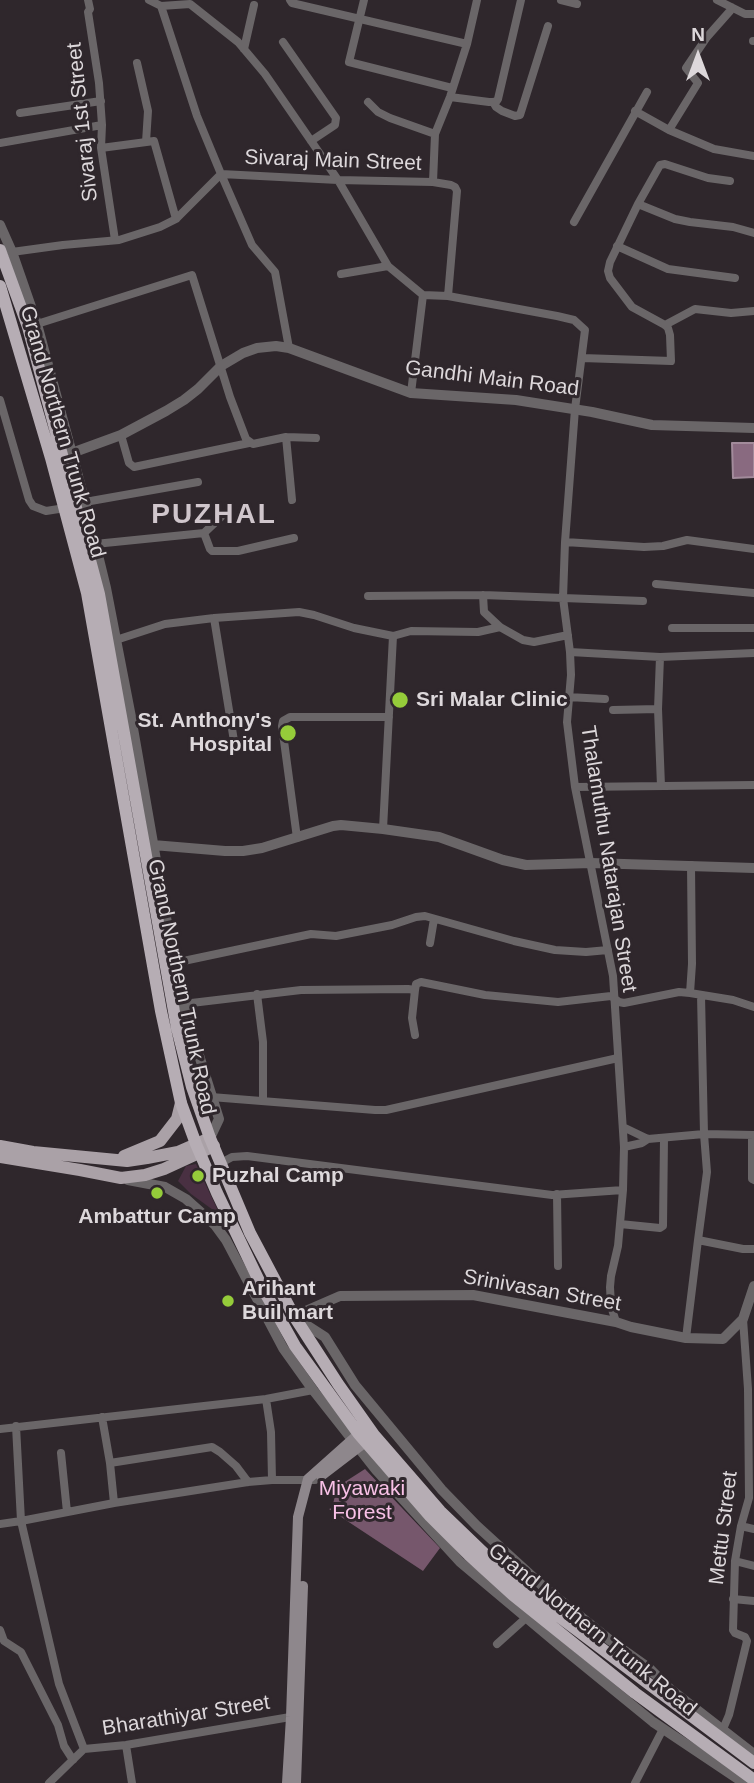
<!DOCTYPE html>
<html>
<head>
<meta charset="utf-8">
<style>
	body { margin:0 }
	#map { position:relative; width:754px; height:1783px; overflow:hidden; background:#2f272c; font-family:Helvetica,sans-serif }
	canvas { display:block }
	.north { position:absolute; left:663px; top:21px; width:70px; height:70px; -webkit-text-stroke:5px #2f272c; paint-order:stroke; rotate:0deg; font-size:19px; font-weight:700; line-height:28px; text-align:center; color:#ddd8db }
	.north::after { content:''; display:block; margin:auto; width:24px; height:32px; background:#ddd8db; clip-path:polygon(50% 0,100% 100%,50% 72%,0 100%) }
</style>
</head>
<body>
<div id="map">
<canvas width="754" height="1783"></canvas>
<div class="north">N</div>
</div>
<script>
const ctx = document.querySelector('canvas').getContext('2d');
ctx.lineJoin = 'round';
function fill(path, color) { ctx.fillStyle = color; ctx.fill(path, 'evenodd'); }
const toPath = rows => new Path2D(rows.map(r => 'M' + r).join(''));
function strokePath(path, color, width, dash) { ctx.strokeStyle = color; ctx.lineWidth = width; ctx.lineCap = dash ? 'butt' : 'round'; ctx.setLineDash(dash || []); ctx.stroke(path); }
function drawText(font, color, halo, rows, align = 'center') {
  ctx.font = font + ' Helvetica,sans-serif'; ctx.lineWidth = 6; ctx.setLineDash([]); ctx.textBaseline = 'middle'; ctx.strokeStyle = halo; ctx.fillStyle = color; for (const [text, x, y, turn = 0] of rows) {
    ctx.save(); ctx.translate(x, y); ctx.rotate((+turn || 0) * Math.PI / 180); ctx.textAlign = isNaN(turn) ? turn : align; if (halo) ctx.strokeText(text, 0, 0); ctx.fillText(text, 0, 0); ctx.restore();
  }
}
fill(toPath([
	[196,1164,220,1215,191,1194,178,1181,186,1166]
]), '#493042');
fill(toPath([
	[365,1469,440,1548,423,1571,329,1509,332,1508,336,1492,340,1485]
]), '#76576c');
const water = toPath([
	[732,443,754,443,754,477,733,478,732,443]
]);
fill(water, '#896a80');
strokePath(water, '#a28b9b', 2);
strokePath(toPath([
	[88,0,90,9,88,12,99,83,102,125,101,148,115,240],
	[149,0,161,6,190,4,238,42,265,74,338,180,388,266,423,295,411,393],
	[290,0,292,3,467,44],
	[364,0,349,62,452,88],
	[561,0,577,4],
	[717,0,745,14,754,14],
	[161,6,197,116,221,174,252,245,275,272,289,348],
	[731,7,730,11,707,37,686,68,698,83,669,130,714,149,754,156],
	[753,41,754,41],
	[283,42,336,118,335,125,311,141],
	[244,49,254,5],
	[137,63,148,111,146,142],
	[450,97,489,102,496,102,498,99,521,0],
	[368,102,378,112,390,118,435,134],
	[493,102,496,107,502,111,515,116,520,115,548,26],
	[635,111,669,130],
	[20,113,101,101],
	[0,143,102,125],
	[101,148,154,141,176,219],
	[433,182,435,134,450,97,467,44,477,0],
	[638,204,675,219,690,222,733,227,754,233],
	[574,222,647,92],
	[617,246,668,269,735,278],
	[12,252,63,245,119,240,160,227,176,219,221,174,338,180,433,182,451,185,455,187,457,191,448,296],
	[341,274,388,266],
	[37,324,192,275,230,397,246,439,253,444,286,437,316,438],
	[665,325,695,309,731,313,754,311],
	[582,358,671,361,670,335,668,328,665,325,632,307,610,278,608,271,610,262,638,204,660,165,665,164,708,178,730,181],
	[0,400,29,500,33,506,46,511,65,508],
	[121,435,129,463,134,467,249,443],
	[286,437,292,500],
	[85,502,198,482],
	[204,533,223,515],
	[565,542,644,547,663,546,687,540,754,549],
	[95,544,204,533,210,549,212,551,238,551,294,538],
	[656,584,754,593],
	[483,595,484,612,500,627,523,640,534,642,568,635],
	[368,596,483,595,643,601],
	[214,618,234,741],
	[672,628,754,628],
	[116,640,165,624,214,618,299,612,314,615,354,628,393,636,411,631,478,632,500,627],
	[570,652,660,657,754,653],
	[660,657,658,709,661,786],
	[568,697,605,699],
	[613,710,658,709],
	[575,787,754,785],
	[383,829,393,636],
	[297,838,282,726,283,721,290,717,389,717],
	[691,865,692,964,690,993,733,1000,754,1007],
	[430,943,434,919],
	[174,963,311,934,336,936,392,925,416,917,425,916,514,941,555,950,586,952,608,950],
	[415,990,416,984,421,982,485,995,558,1002,611,996,619,1002,624,1003,679,992,690,993],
	[257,994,263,1042,263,1101],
	[701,995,704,1134,707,1172,698,1240,743,1249,754,1249],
	[183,1004,301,990,408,989,415,990,412,1018,415,1035],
	[211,1097,375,1110,386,1110,618,1058],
	[623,1127,648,1139,704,1134,754,1135],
	[752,1135,752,1179,754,1180],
	[624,1147,642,1143,648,1139],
	[221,1163,232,1157,247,1156,552,1195,623,1190,624,1147,613,976,575,787,567,722,571,675,570,652,563,598,565,542,575,409,585,330,574,320,557,316,448,296,423,295],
	[557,1194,558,1266],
	[620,1224,660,1228,663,1226,664,1138],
	[616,1322,611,1306,610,1287,611,1276,618,1246,623,1190],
	[686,1338,698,1240],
	[266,1399,271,1432,272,1480],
	[102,1417,110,1463,114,1503],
	[16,1426,21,1521,59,1684,84,1749],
	[0,1429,266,1399,313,1390],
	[61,1453,67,1512],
	[110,1463,212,1447,220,1452,236,1466,248,1482],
	[0,1524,21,1521,114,1503,248,1482,272,1480,315,1480],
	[741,1526,754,1529],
	[735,1561,754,1566],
	[733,1599,754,1601],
	[0,1630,4,1641,21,1652,58,1725,64,1746,73,1760],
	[497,1644,527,1617],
	[723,1729,729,1715,747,1641,745,1637,735,1633,733,1630,735,1561,741,1526,749,1498,748,1389,743,1319],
	[126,1745,132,1783],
	[49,1783,84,1749,126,1745,296,1716],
	[635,1783,663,1729]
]), '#6a6668', 8);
strokePath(toPath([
	[0,225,12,252,37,324,85,502,106,588,131,717,174,963,183,1004,219,1119,210,1138],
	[69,454,121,435,166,411,184,400,198,389,221,366,243,353,257,348,276,346,289,348,411,393,516,400,592,412,652,425,754,428],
	[153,845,225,851,243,851,262,848,333,826,341,825,383,829,439,837,503,860,526,865,591,863,754,868],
	[128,1180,165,1187,186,1199,215,1225,226,1240,283,1348,313,1390,376,1470,460,1562,566,1651,653,1722,744,1783],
	[294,1316,340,1296,473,1295,616,1322,631,1327,686,1338,723,1339,743,1319,754,1286],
	[297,1319,325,1337,355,1385,442,1490,477,1526,546,1589,611,1641,649,1668,670,1689,754,1754]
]), '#6a6668', 10);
strokePath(toPath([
	[321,1476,372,1437],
	[287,1783,291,1717,298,1517,308,1479,363,1430],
	[296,1783,303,1586]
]), '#8e878c', 10);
strokePath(toPath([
	[0,1146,33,1152,127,1161,147,1158,178,1152,210,1138],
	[124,1156,160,1141,177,1119,181,1103],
	[0,1157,80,1170,121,1178,145,1175,164,1169,214,1146]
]), '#aaa1a7', 12);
strokePath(toPath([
	[0,250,28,327,99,594,177,1028,192,1087,210,1138,250,1233,294,1316,338,1384,374,1435,440,1511,517,1585,754,1763],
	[0,286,51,458,87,593,161,1011,181,1103,196,1144,217,1193,262,1287,295,1346,358,1433,430,1516,469,1555,513,1595,635,1693,754,1780]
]), '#b6adb4', 12);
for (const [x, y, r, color] of [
	[400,700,9,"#95cc3a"],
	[288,733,9,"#95cc3a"],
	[198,1176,7,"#95cc3a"],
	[157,1193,7,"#95cc3a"],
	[228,1301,7,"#95cc3a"]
]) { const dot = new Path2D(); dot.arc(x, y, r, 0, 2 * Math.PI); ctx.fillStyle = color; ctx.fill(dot); strokePath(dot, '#2f272c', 2.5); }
drawText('21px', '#ddd8db', '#2f272c', [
	["Sivaraj 1st Street",83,122,-96],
	["Sivaraj Main Street",333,161,2],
	["Gandhi Main Road",492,379,7],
	["Grand Northern Trunk Road",62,432,74],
	["Thalamuthu Natarajan Street",608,859,81],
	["Grand Northern Trunk Road",181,987,78],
	["Srinivasan Street",542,1291,10],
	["Mettu Street",724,1528,-83],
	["Grand Northern Trunk Road",592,1630,39],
	["Bharathiyar Street",186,1716,-9]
]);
drawText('bold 21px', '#ddd8db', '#2f272c', [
	["Sri Malar Clinic",416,700],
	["St. Anthony's",272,721,"right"],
	["Hospital",272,745,"right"],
	["Puzhal Camp",212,1176],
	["Ambattur Camp",157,1217,"center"],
	["Arihant",242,1289],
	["Buil mart",242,1313]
], 'left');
drawText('21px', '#f9c1e7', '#2f272c', [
	["Miyawaki",362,1489],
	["Forest",362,1513]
]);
ctx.letterSpacing = '2px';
drawText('bold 28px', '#d0c6cc', '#2f272c', [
	["PUZHAL",214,515]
]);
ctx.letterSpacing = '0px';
</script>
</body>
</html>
